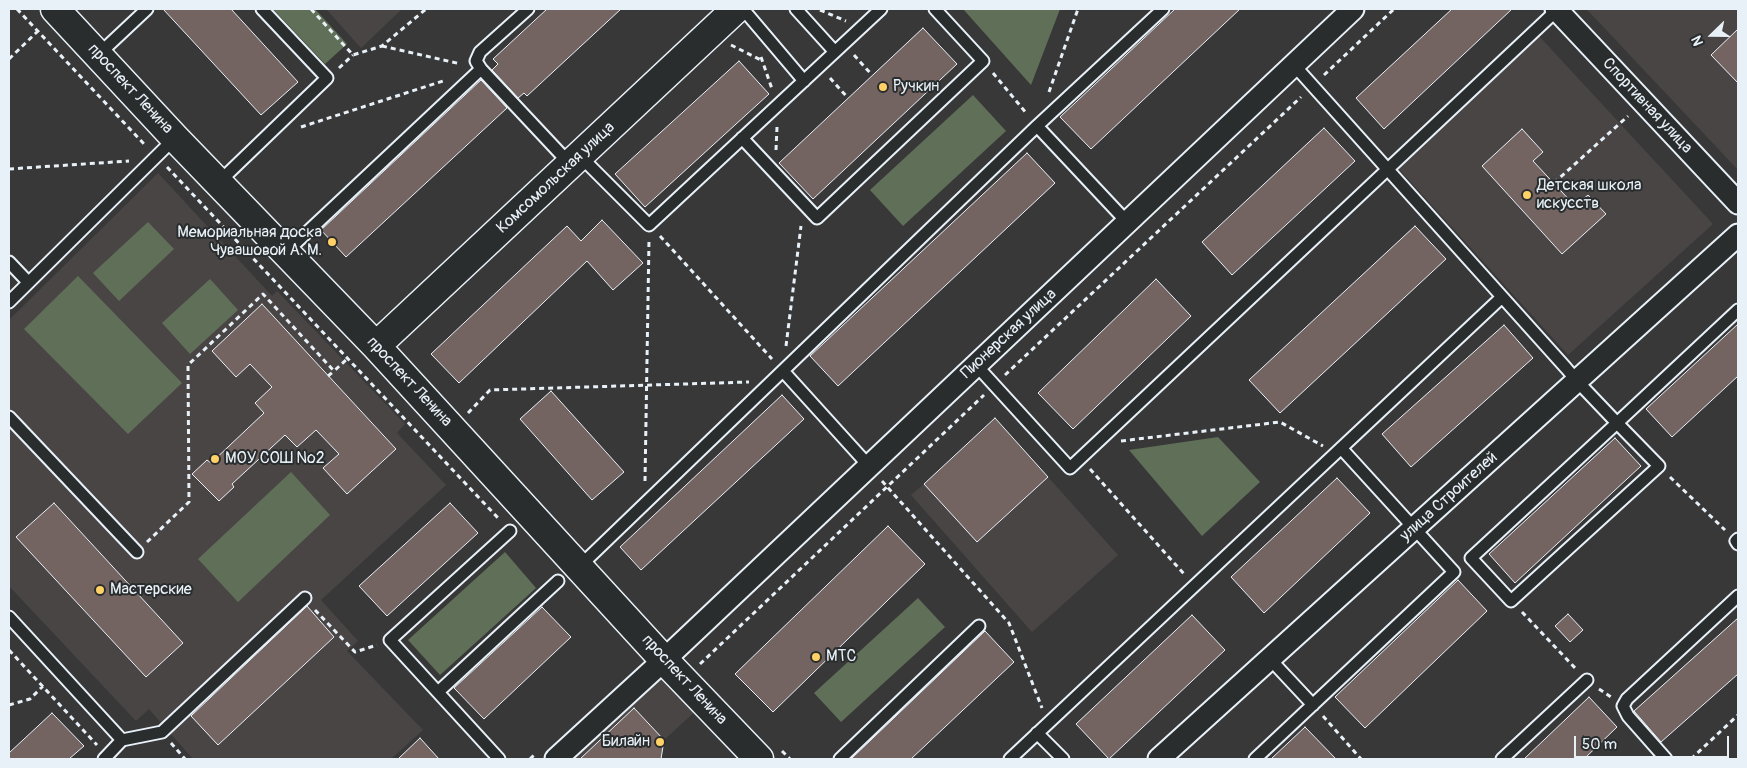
<!DOCTYPE html>
<html>
<head>
<meta charset="utf-8">
<style>
	body { margin:0 }
	#map { position:relative; width:1747px; height:768px; overflow:hidden; background:#393838; font-family:Pangolin,sans-serif }
	canvas { display:block }
	.frame { position:absolute; inset:0; border:10px solid #e8f1f8; pointer-events:none }
	.north { position:absolute; left:1687px; top:10px; width:50px; height:50px; -webkit-text-stroke:4px #2a2d2e; paint-order:stroke; rotate:248deg; font-size:14px; font-weight:700; line-height:20px; text-align:center; color:#e8f1f8 }
	.north::after { content:''; display:block; margin:auto; width:18px; height:22px; background:#e8f1f8; clip-path:polygon(50% 0,100% 100%,50% 72%,0 100%) }
	.scale { position:absolute; left:1574px; top:736px; width:155px; height:22px; box-sizing:border-box; border:2px solid #e8f1f8; border-top:0; padding-left:6px; font-size:15px; line-height:18px; white-space:nowrap; color:#e8f1f8; -webkit-text-stroke:4px #2a2d2e; paint-order:stroke }
</style>
</head>
<body>
<div id="map">
<canvas width="1747" height="768"></canvas>
<div class="frame"></div>
<div class="north">N</div>
<div class="scale">50 m</div>
</div>
<script>
const ctx = document.querySelector('canvas').getContext('2d');
ctx.lineJoin = 'round';
function fill(path, color) { ctx.fillStyle = color; ctx.fill(path, 'evenodd'); }
const toPath = rows => new Path2D(rows.map(r => 'M' + r).join(''));
function strokePath(path, color, width, dash) { ctx.strokeStyle = color; ctx.lineWidth = width; ctx.lineCap = dash ? 'butt' : 'round'; ctx.setLineDash(dash || []); ctx.stroke(path); }
function drawText(font, color, halo, rows, align = 'center') {
  ctx.font = font + ' Pangolin,sans-serif'; ctx.lineWidth = 4; ctx.setLineDash([]); ctx.textBaseline = 'middle'; ctx.strokeStyle = halo; ctx.fillStyle = color; for (const [text, x, y, turn = 0] of rows) {
    ctx.save(); ctx.translate(x, y); ctx.rotate((+turn || 0) * Math.PI / 180); ctx.textAlign = isNaN(turn) ? turn : align; if (halo) ctx.strokeText(text, 0, 0); ctx.fillText(text, 0, 0); ctx.restore();
  }
}
fill(toPath([
	[326,9,402,9,361,48],
	[1586,9,1738,9,1738,170,1595,18],
	[1539,36,1713,224,1568,355,1398,168],
	[158,173,272,296,277,291,405,424,397,433,446,485,321,600,358,641,347,651,423,730,391,759,193,759,149,709,136,721,9,586,9,320],
	[1048,477,1118,555,1032,632,911,495,924,484,977,542],
	[664,670,699,708,664,740,661,759,566,759]
]), '#4a4545');
fill(toPath([
	[273,9,315,9,347,44,325,64],
	[963,9,1060,9,1031,85],
	[973,95,1006,131,903,226,870,190],
	[148,222,174,249,119,301,93,273],
	[78,276,182,383,128,434,24,329],
	[210,279,238,310,190,354,162,323],
	[1218,437,1260,482,1202,536,1129,450],
	[291,472,330,515,238,602,198,559],
	[505,552,536,588,440,675,408,640],
	[918,598,945,627,841,722,814,693]
]), '#607058');
const building = toPath([
	[163,9,231,9,298,82,261,115,163,9],
	[547,9,621,9,527,96,524,93,518,98,492,70,498,64,493,59,547,9],
	[1175,9,1240,9,1091,149,1060,117,1175,9],
	[1452,9,1512,9,1384,129,1356,98,1452,9],
	[923,28,957,64,813,199,779,163,923,28],
	[1738,29,1738,83,1711,55,1738,29],
	[739,61,769,94,645,207,615,174,739,61],
	[481,80,507,108,346,257,321,230,481,80],
	[1324,128,1355,161,1232,275,1202,242,1324,128],
	[1522,129,1543,152,1533,161,1575,206,1588,195,1606,214,1562,254,1482,166,1522,129],
	[1027,153,1055,183,838,386,810,356,1027,153],
	[602,220,643,263,613,290,587,261,459,383,431,354,567,226,581,241,602,220],
	[1415,226,1446,259,1280,413,1249,380,1415,226],
	[1156,279,1191,316,1073,429,1038,393,1156,279],
	[262,304,396,449,347,494,323,468,339,454,316,430,297,447,285,435,232,484,234,487,219,501,192,474,207,460,211,463,264,413,255,403,272,387,250,364,236,377,212,351,262,304],
	[1738,324,1738,376,1672,437,1646,409,1738,324],
	[1504,325,1533,358,1411,467,1382,434,1504,325],
	[551,391,624,472,592,500,520,419,551,391],
	[782,395,804,419,641,570,620,547,782,395],
	[995,418,1048,477,977,542,924,484,995,418],
	[1615,438,1641,466,1515,583,1489,554,1615,438],
	[1337,478,1370,513,1264,613,1231,577,1337,478],
	[54,503,183,643,146,677,16,537,54,503],
	[450,503,478,533,387,616,359,586,450,503],
	[888,526,925,564,773,712,735,674,888,526],
	[1458,580,1487,611,1365,728,1335,697,1458,580],
	[307,606,334,637,218,745,191,716,307,606],
	[542,607,571,637,484,719,454,688,542,607],
	[1568,614,1583,630,1570,642,1555,626,1568,614],
	[1192,615,1225,650,1109,759,1076,724,1192,615],
	[1738,618,1738,674,1661,742,1634,711,1738,618],
	[985,631,1014,662,911,759,851,759,985,631],
	[1589,697,1617,727,1584,759,1524,759,1589,697],
	[634,708,664,740,661,759,580,759,634,708],
	[52,713,84,746,69,759,9,759,9,753,52,713],
	[1305,727,1336,759,1271,759,1305,727],
	[420,738,439,759,398,759,420,738]
]);
fill(building, '#736462');
strokePath(building, '#e8f1f8', 1);
const lane = toPath([
	[743,9,804,81],
	[796,9,835,52],
	[98,55,147,9],
	[1294,65,1566,368,1577,381,1617,423,1659,466,1511,601,1471,558,1617,423,1738,310],
	[481,69,476,61,480,52,528,9],
	[1037,126,1163,9],
	[742,138,817,218,983,61,935,9],
	[579,155,649,225,881,9],
	[218,183,327,78,262,9],
	[286,252,481,69,570,164],
	[9,262,28,282],
	[9,302,175,138],
	[976,365,1070,468,1557,10],
	[783,371,869,466],
	[9,417,137,552],
	[1738,539,1736,541,1738,544],
	[579,567,1037,126,1127,222],
	[9,617,122,740],
	[1270,659,1313,705],
	[438,692,558,581],
	[1037,733,1063,759],
	[104,759,122,740,162,732,305,598],
	[499,759,390,640,510,531],
	[840,759,979,626],
	[1010,759,1502,297],
	[1255,759,1454,572,1341,448],
	[1502,759,1587,680],
	[1666,759,1628,716,1623,706,1627,699,1738,596]
]);
const street = toPath([
	[1556,9,1738,203],
	[556,759,664,660,1353,9],
	[1159,759,1738,235]
]);
const secondary = toPath([
	[55,9,175,138,376,346,664,660,759,759],
	[376,346,736,9]
]);
strokePath(lane, '#e8f1f8', 15);
strokePath(street, '#e8f1f8', 25);
strokePath(secondary, '#e8f1f8', 31);
strokePath(toPath([
	[17,9,145,145],
	[311,9,353,55,382,46,426,9],
	[820,10,846,21],
	[731,45,763,61],
	[382,46,461,64],
	[854,55,872,75],
	[761,57,772,89],
	[9,59,38,31],
	[339,68,353,55],
	[993,73,1027,114],
	[1324,75,1394,9],
	[830,78,848,98],
	[1049,92,1078,9],
	[301,127,443,81],
	[776,150,777,127],
	[167,167,499,519],
	[9,169,129,161],
	[1554,183,1628,116],
	[660,236,772,359],
	[786,346,801,226],
	[1005,375,1301,97],
	[328,376,334,371],
	[468,413,490,390,749,382],
	[1121,441,1280,422,1323,446],
	[1090,469,1184,574],
	[1670,477,1725,530],
	[645,481,649,240],
	[882,481,1009,623,1042,708],
	[147,542,189,502,188,365,263,294,334,371,347,359],
	[315,610,355,652,377,645],
	[1522,612,1576,669],
	[9,650,97,745],
	[700,664,984,395],
	[1599,689,1611,697],
	[9,705,30,699,43,686],
	[1323,716,1361,759],
	[171,743,185,759],
	[782,751,790,759],
	[530,759,536,753],
	[1691,759,1738,715]
]), '#e8f1f8', 3, [5, 4]);
strokePath(lane, '#2a2d2e', 11);
strokePath(street, '#2a2d2e', 21);
strokePath(secondary, '#2a2d2e', 28);
for (const [x, y, r, color] of [
	[883,87,5,"#ffd166"],
	[1527,195,5,"#ffd166"],
	[332,242,5,"#ffd166"],
	[215,459,5,"#ffd166"],
	[100,590,5,"#ffd166"],
	[816,657,5,"#ffd166"],
	[660,742,5,"#ffd166"]
]) { const dot = new Path2D(); dot.arc(x, y, r, 0, 2 * Math.PI); ctx.fillStyle = color; ctx.fill(dot); strokePath(dot, '#2a2d2e', 2); }
drawText('16px', '#e8f1f8', '#2a2d2e', [
	["Ручкин",893,87],
	["Детская школа",1537,186],
	["искусств",1537,204],
	["Мемориальная доска",322,233,"right"],
	["Чувашовой А. М.",322,251,"right"],
	["МОУ СОШ №2",225,459],
	["Мастерские",110,590],
	["МТС",826,657],
	["Билайн",650,742,"right"]
], 'left');
drawText('16px', '#e8f1f8', '#2a2d2e', [
	["проспект Ленина",130,89,47],
	["Спортивная улица",1647,106,47],
	["Комсомольская улица",556,178,-43],
	["Пионерская улица",1009,334,-43],
	["проспект Ленина",409,382,47],
	["улица Строителей",1449,497,-42],
	["проспект Ленина",684,680,47]
]);
</script>
</body>
</html>
